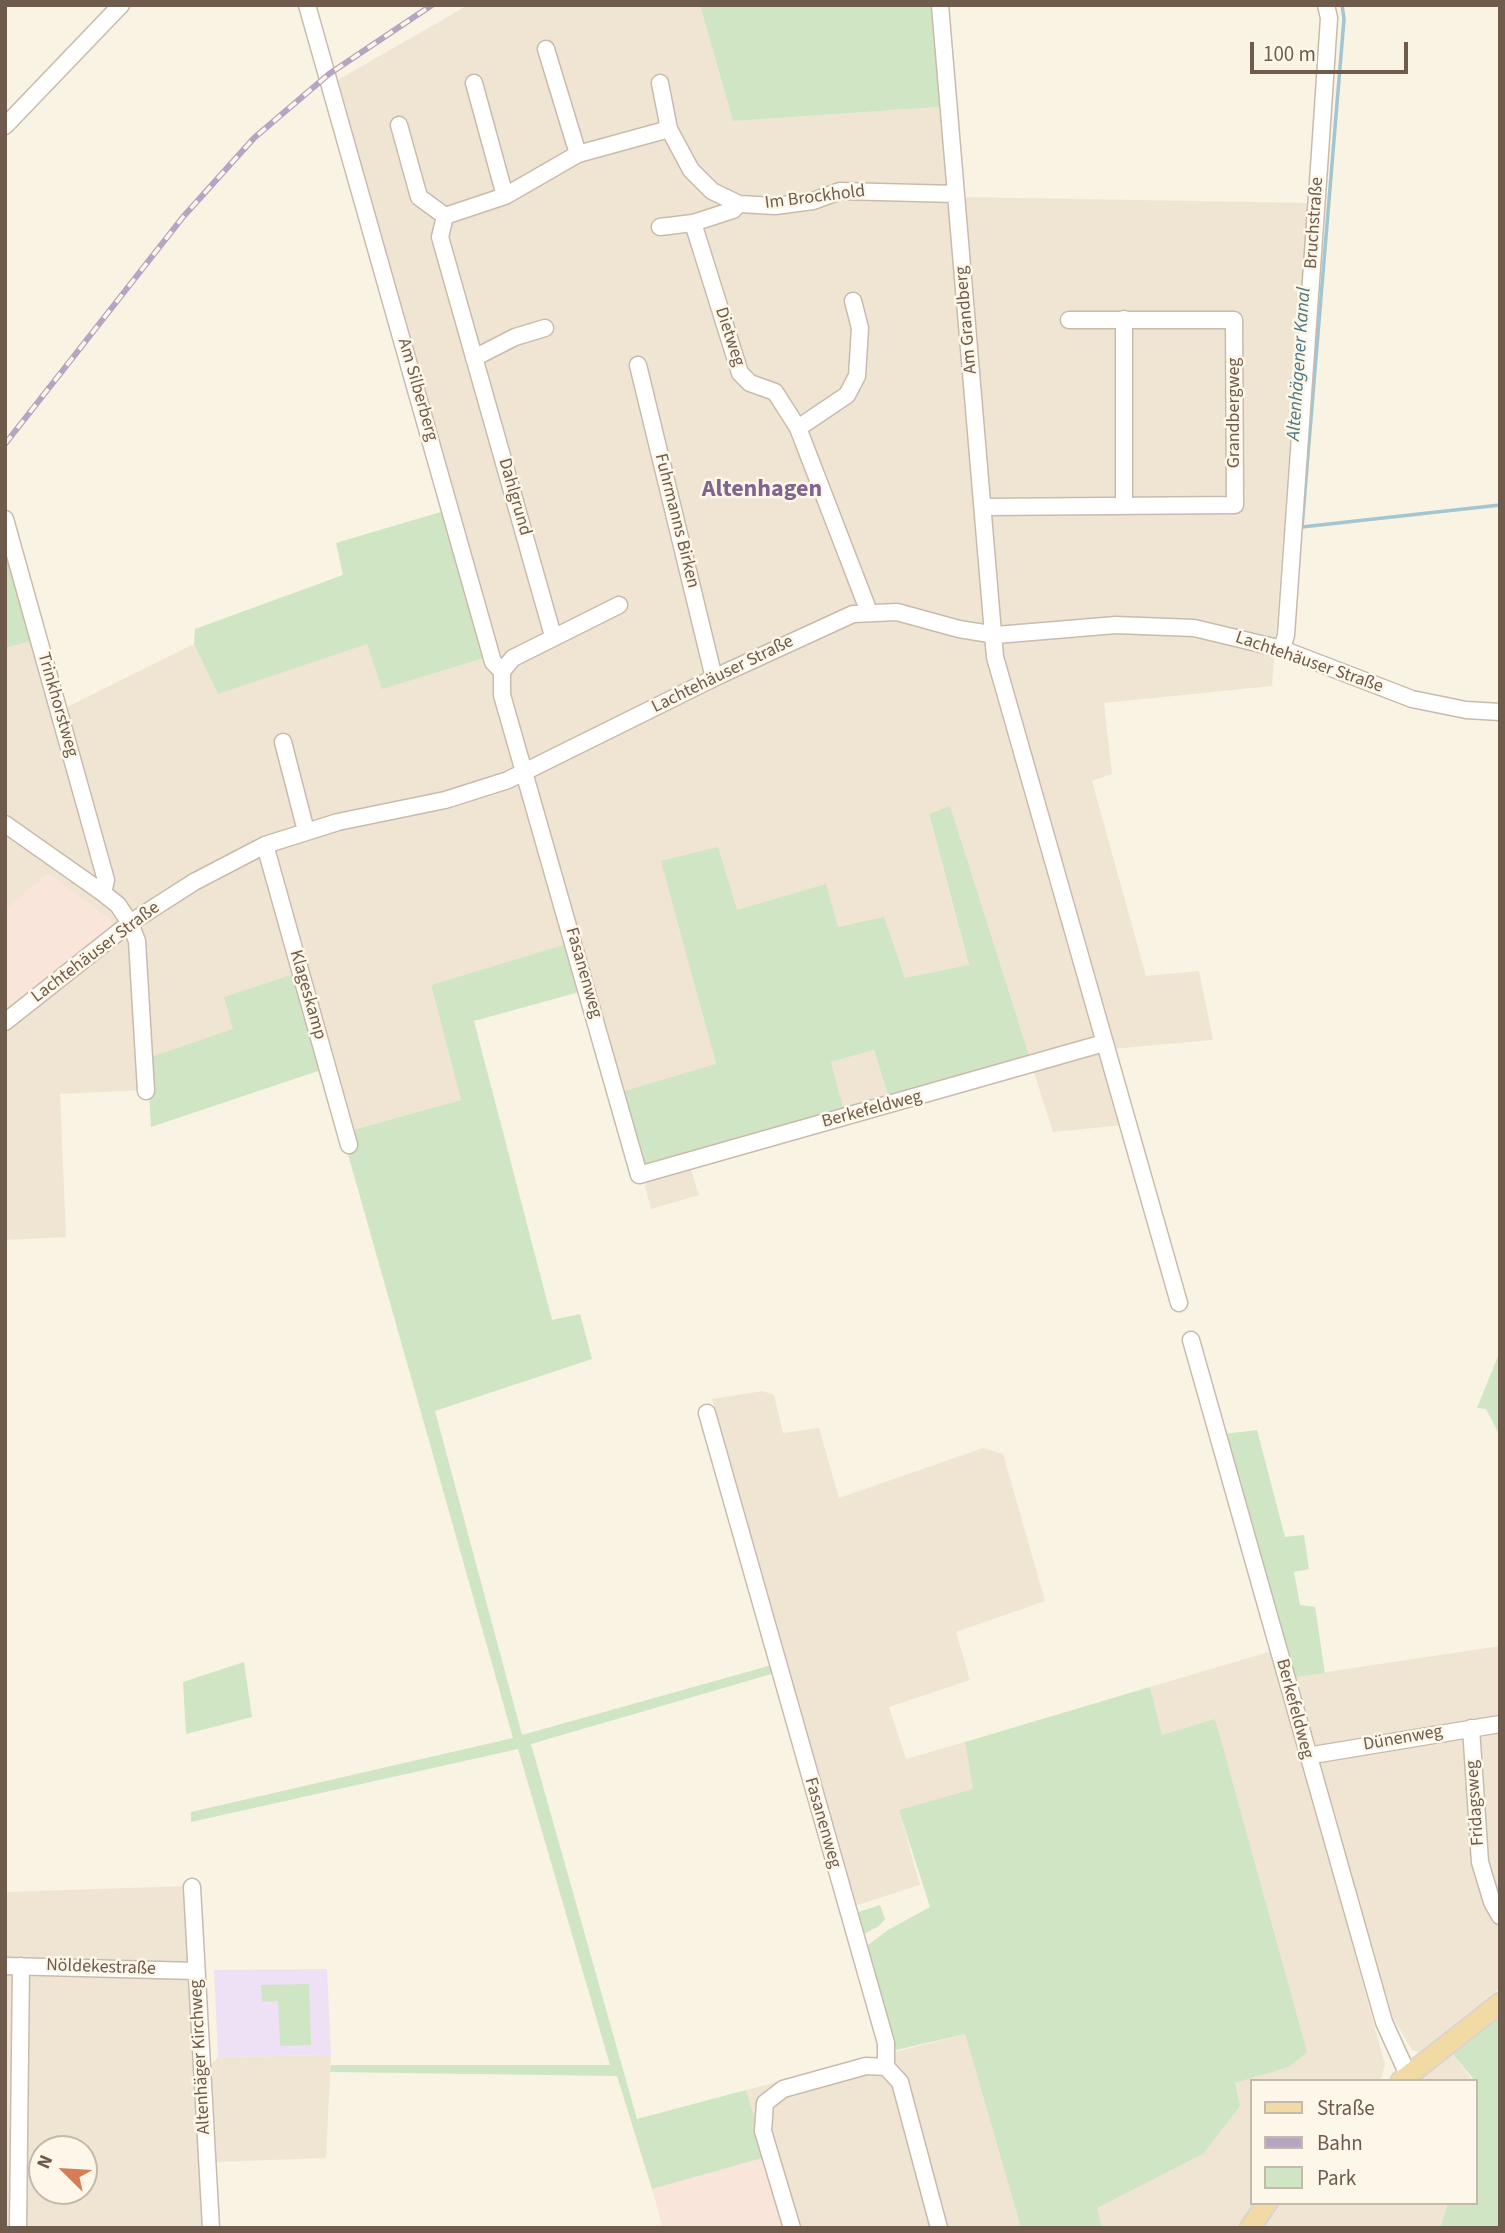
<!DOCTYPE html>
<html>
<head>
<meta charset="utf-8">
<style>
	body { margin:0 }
	#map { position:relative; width:1505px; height:2233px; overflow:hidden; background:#f9f3e4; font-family:"Source Sans 3",sans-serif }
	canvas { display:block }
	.frame { position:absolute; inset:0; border:7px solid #6f5b4c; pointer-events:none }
	.legend { position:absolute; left:1250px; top:2079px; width:228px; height:126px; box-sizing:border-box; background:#fdf7e9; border:2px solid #c4b9aa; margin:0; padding:9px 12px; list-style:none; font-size:21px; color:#6f5b4c }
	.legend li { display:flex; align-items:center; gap:14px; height:35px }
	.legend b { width:35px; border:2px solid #c4b9aa }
	.north { position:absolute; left:28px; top:2135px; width:70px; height:70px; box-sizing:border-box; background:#fdf7e9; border:2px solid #c4b9aa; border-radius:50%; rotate:294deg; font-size:19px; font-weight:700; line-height:28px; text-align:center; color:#6f5b4c }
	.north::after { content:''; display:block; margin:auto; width:24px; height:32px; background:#d67c56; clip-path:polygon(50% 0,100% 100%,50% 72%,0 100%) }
	.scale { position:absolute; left:1250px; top:42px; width:158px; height:32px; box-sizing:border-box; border:4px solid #6f5b4c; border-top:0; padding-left:9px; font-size:21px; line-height:24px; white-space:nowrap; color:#6f5b4c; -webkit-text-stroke:5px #fdf7e9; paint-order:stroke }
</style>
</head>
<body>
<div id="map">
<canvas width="1505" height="2233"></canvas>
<div class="frame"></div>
<ul class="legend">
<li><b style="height:9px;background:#f1daa3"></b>Straße</li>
<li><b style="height:9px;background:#b6a4c1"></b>Bahn</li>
<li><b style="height:19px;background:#cfe5c4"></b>Park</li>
</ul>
<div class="north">N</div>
<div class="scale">100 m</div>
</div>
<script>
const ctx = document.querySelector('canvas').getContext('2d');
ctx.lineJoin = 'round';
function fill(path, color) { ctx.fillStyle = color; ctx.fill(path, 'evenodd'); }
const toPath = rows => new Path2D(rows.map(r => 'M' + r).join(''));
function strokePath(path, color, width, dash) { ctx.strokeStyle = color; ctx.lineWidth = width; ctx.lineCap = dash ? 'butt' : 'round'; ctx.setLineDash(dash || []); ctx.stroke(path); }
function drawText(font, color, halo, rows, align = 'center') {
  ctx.font = font + ' "Source Sans 3",sans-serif'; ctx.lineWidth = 5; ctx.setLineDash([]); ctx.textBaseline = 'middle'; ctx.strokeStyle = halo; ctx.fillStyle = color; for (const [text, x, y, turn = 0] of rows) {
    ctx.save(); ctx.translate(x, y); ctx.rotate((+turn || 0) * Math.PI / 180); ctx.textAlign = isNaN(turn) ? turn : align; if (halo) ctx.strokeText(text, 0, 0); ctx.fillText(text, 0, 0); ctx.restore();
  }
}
fill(toPath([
	[468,5,700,5,733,121,954,106,965,197,1308,203,1272,686,1104,703,1112,774,1092,781,1146,976,1199,971,1213,1040,1100,1050,1124,1125,1053,1132,949,807,929,815,969,966,905,978,884,918,838,927,736,910,662,861,716,1065,621,1092,580,941,431,985,461,1100,350,1131,315,1002,147,1058,143,1090,60,1094,66,1237,5,1240,5,648,31,641,65,708,194,644,218,693,367,643,383,688,497,655,336,81],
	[874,1050,890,1102,845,1114,831,1062],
	[689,1163,699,1195,651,1209,645,1186,652,1174],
	[763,1391,774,1395,783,1433,819,1428,839,1498,983,1448,1003,1454,1045,1601,956,1632,970,1680,889,1707,906,1759,965,1742,974,1789,899,1810,920,1885,851,1907,712,1399],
	[1500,1646,1500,1988,1419,2052,1412,2050,1393,2018,1293,1677],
	[1272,1651,1385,2065,1380,2081,1251,2081,1251,2203,1257,2203,1240,2228,1102,2228,1096,2208,1203,2154,1234,2083,1289,2067,1215,1720,1162,1735,1150,1687],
	[188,1886,203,2228,5,2228,5,1892],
	[42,2149,84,2149,84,2191,42,2191],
	[965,2034,1021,2228,786,2228,746,2090],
	[1451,2052,1473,2081,1415,2081],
	[331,2055,326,2158,215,2162,209,2067,218,2057],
	[1277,2203,1448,2203,1440,2228,1258,2228]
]), '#f0e5d3');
fill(toPath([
	[48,873,115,923,5,1011,5,910],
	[766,2157,786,2228,663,2228,652,2189]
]), '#f9e5d9');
fill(toPath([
	[327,1969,331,2055,218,2057,214,1970]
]), '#efe1f5');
fill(toPath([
	[700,5,941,5,954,106,733,121],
	[444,511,485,658,382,689,367,644,218,694,194,644,195,629,343,575,336,543],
	[5,553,31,641,5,648],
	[950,806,1031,1062,890,1102,874,1050,831,1062,845,1114,642,1168,621,1092,716,1064,661,861,718,847,737,910,826,884,838,927,884,917,905,978,969,965,929,814],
	[570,943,583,991,474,1021,552,1320,580,1314,592,1359,435,1411,522,1735,772,1665,775,1673,531,1744,637,2119,746,2090,766,2157,652,2189,617,2076,330,2072,331,2065,610,2065,518,1749,191,1822,191,1812,513,1738,342,1133,461,1100,431,985],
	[297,973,324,1069,151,1127,147,1058,233,1029,224,997],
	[1500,1351,1500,1436,1486,1409,1477,1408],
	[1257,1430,1285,1537,1304,1535,1309,1569,1294,1572,1300,1605,1315,1607,1325,1673,1288,1678,1224,1434],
	[244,1662,252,1717,186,1734,183,1682],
	[1150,1687,1162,1735,1215,1719,1307,2052,1289,2067,1235,2083,1240,2106,1203,2154,1097,2208,1102,2228,1021,2228,965,2034,892,2051,864,1948,888,1930,930,1907,899,1810,973,1789,965,1742],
	[880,1905,885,1919,879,1926,862,1935,855,1913],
	[309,1984,311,2045,280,2046,278,2001,262,2002,261,1985],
	[1500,2014,1500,2228,1440,2228,1448,2203,1475,2203,1475,2081,1451,2052]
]), '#cfe5c4');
strokePath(toPath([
	[1342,5,1344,19,1302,527,1500,505]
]), '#a2c6d1', 3.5);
const minor = toPath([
	[307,5,493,662,502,671,502,695,639,1175,1104,1043],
	[940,5,995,657,1179,1303],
	[546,49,578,154],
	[474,83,505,196],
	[660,83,669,129],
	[399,125,419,197,445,216],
	[5,126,121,5],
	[739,204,733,210,693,223,740,373,750,383,775,392,798,428,869,612],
	[445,216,505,196,578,154,669,129,691,170,712,191,739,204,775,206,813,201,840,191,956,194],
	[445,216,440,237,553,636],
	[660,227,693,223],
	[1124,319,1124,505],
	[474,358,515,337,545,328],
	[638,365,714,678],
	[798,428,847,395,857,376,860,328,853,301],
	[984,507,1235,505,1234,320,1069,320],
	[5,519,106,880,103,893],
	[1282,649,1286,635,1320,153,1329,18,1326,5],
	[502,671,513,658,619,605],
	[283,742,306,831],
	[5,824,103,893,118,905,130,923,137,941,146,1091],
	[265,845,349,1145],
	[5,1022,130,923,194,882,265,845,338,822,445,800,508,780,720,675,853,614,897,612,959,629,996,635,1116,625,1194,628,1282,649,1412,699,1466,710,1500,712],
	[1191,1340,1384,2022,1408,2075],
	[707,1413,886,2043,886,2067,900,2082,939,2228],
	[1471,1728,1480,1862,1492,1902,1500,1916],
	[1307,1756,1500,1724],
	[192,1887,211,2228],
	[5,1966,196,1971],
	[18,2228,21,1966],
	[792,2228,763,2131,765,2103,783,2089,866,2066,886,2067]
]);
const major = toPath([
	[1401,2081,1500,2003],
	[1250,2228,1267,2203]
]);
strokePath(minor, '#c9bbac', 19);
strokePath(major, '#dad4d0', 23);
strokePath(minor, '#fff', 16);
strokePath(major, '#f1daa3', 19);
const rail = toPath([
	[5,444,183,217,254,138,329,74,432,5]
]);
strokePath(rail, '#b6a4c1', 6);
strokePath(rail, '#fdf7e9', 3.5, [10]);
drawText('18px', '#6f5b4c', '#fdf7e9', [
	["Im Brockhold",815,198,-7],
	["Bruchstraße",1315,223,-86],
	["Am Grandberg",967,320,-95],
	["Dietweg",729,337,72],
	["Am Silberberg",417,390,74],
	["Grandbergweg",1235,413,-90],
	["Dahlgrund",514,497,74],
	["Fuhrmanns Birken",676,521,76],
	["Lachtehäuser Straße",1309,663,19],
	["Lachtehäuser Straße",723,675,-26],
	["Trinkhorstweg",57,705,74],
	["Lachtehäuser Straße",96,953,-37],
	["Fasanenweg",583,973,74],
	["Klageskamp",307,995,74],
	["Berkefeldweg",872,1110,-15],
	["Berkefeldweg",1294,1709,75],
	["Dünenweg",1403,1739,-10],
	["Fridagsweg",1476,1803,-94],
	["Fasanenweg",822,1823,74],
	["Nöldekestraße",101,1968,2],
	["Altenhäger Kirchweg",201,2057,-93]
]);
drawText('italic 19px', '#4c7886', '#fdf7e9', [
	["Altenhägener Kanal",1300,364,-86]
]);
drawText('bold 24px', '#81658c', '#fdf7e9', [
	["Altenhagen",762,491]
]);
</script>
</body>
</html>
